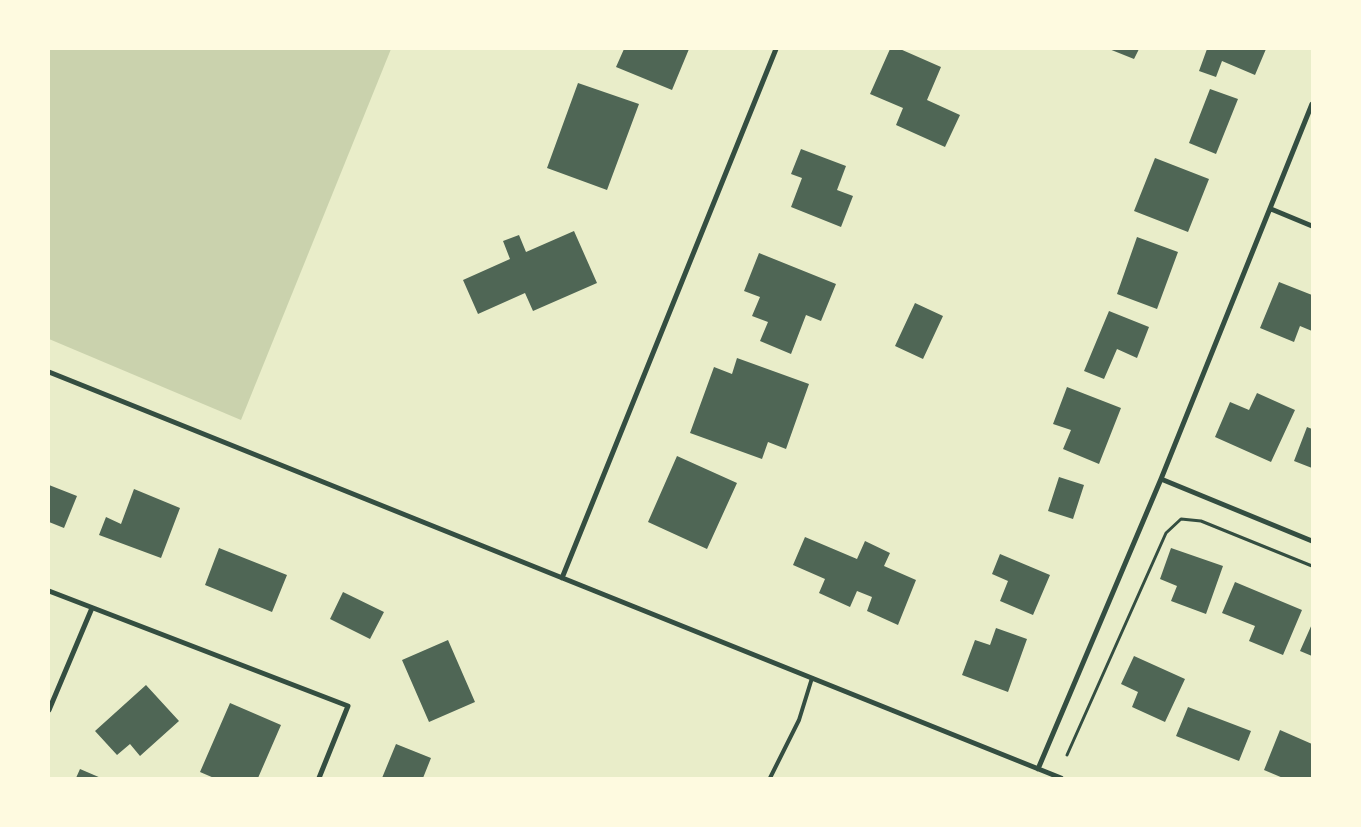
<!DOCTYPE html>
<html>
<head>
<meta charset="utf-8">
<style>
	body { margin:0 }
	#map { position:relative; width:1361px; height:827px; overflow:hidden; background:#e9edc9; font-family:Manrope,sans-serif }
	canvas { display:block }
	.frame { position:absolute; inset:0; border:50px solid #fefae0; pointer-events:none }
</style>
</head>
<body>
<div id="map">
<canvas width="1361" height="827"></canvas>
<div class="frame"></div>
</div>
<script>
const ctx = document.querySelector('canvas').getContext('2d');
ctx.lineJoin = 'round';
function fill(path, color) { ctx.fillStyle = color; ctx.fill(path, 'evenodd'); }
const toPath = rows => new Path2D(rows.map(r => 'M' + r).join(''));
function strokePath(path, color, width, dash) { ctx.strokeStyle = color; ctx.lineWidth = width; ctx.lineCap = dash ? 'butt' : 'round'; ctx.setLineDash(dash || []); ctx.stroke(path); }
fill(toPath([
	[49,49,391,49,241,420,49,339]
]), '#cad2ad');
fill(toPath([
	[624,49,689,49,672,90,616,67],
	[890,49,900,49,941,67,927,100,960,115,945,147,896,125,903,108,870,94],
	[1109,49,1139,49,1134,59],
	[1207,49,1266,49,1255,75,1222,61,1216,77,1199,71],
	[578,83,639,104,607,190,547,168],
	[1210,89,1238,99,1216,154,1189,143],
	[801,149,846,166,837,190,853,196,841,227,791,207,802,178,791,174],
	[1155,158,1209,179,1188,232,1134,211],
	[574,231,597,283,533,311,525,293,478,314,463,280,510,259,503,241,519,235,526,252],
	[1137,237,1178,252,1157,309,1117,294],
	[759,253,836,284,821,321,806,315,791,354,760,341,768,322,752,316,760,297,744,291],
	[1279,282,1312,295,1312,331,1300,326,1294,342,1260,328],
	[915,303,943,316,923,359,895,346],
	[1109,311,1149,327,1137,358,1117,349,1104,379,1084,371],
	[737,358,809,384,786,449,768,442,762,459,690,433,714,367,732,374],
	[1067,387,1121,408,1099,464,1063,449,1071,430,1053,424],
	[1257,393,1295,410,1271,462,1215,437,1230,402,1249,410],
	[1307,427,1312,429,1312,468,1294,461],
	[677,456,737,483,707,549,648,522],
	[1059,477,1084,485,1073,519,1048,511],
	[49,485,77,496,64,528,49,522],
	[134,489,180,508,161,558,99,535,106,517,121,524],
	[805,537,857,559,865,541,890,553,884,566,916,580,898,625,867,611,872,597,857,591,850,607,819,593,825,579,793,565],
	[219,548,287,575,272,612,205,585],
	[1171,548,1223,566,1206,614,1171,601,1177,586,1160,579],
	[1000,554,1050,575,1033,615,1000,601,1008,581,992,574],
	[1235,582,1302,610,1283,655,1249,641,1255,626,1222,613],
	[343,592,384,612,370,639,330,619],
	[1312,624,1312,656,1300,651],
	[996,628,1027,639,1008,692,962,675,975,640,990,645],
	[448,640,475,702,429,722,402,660],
	[1134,656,1185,679,1165,722,1132,707,1138,692,1121,684],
	[146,685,179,721,140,756,130,744,117,755,95,731],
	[230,703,281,725,258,778,214,778,200,772],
	[1188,707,1251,731,1239,761,1176,736],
	[1280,730,1312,744,1312,778,1283,778,1264,770],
	[396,744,431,758,423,778,382,778],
	[80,769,101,778,76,778]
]), '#4f6655');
strokePath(toPath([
	[1067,755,1166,533,1181,519,1201,521,1312,566]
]), '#344e41', 3);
strokePath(toPath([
	[770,778,799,720,812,678]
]), '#344e41', 4);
strokePath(toPath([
	[1271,209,1312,226],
	[49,372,1061,778],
	[1161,479,1312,541],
	[562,578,776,49],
	[49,591,348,706,319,778],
	[49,710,92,608],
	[1038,769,1161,479,1312,104]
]), '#344e41', 5);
</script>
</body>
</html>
